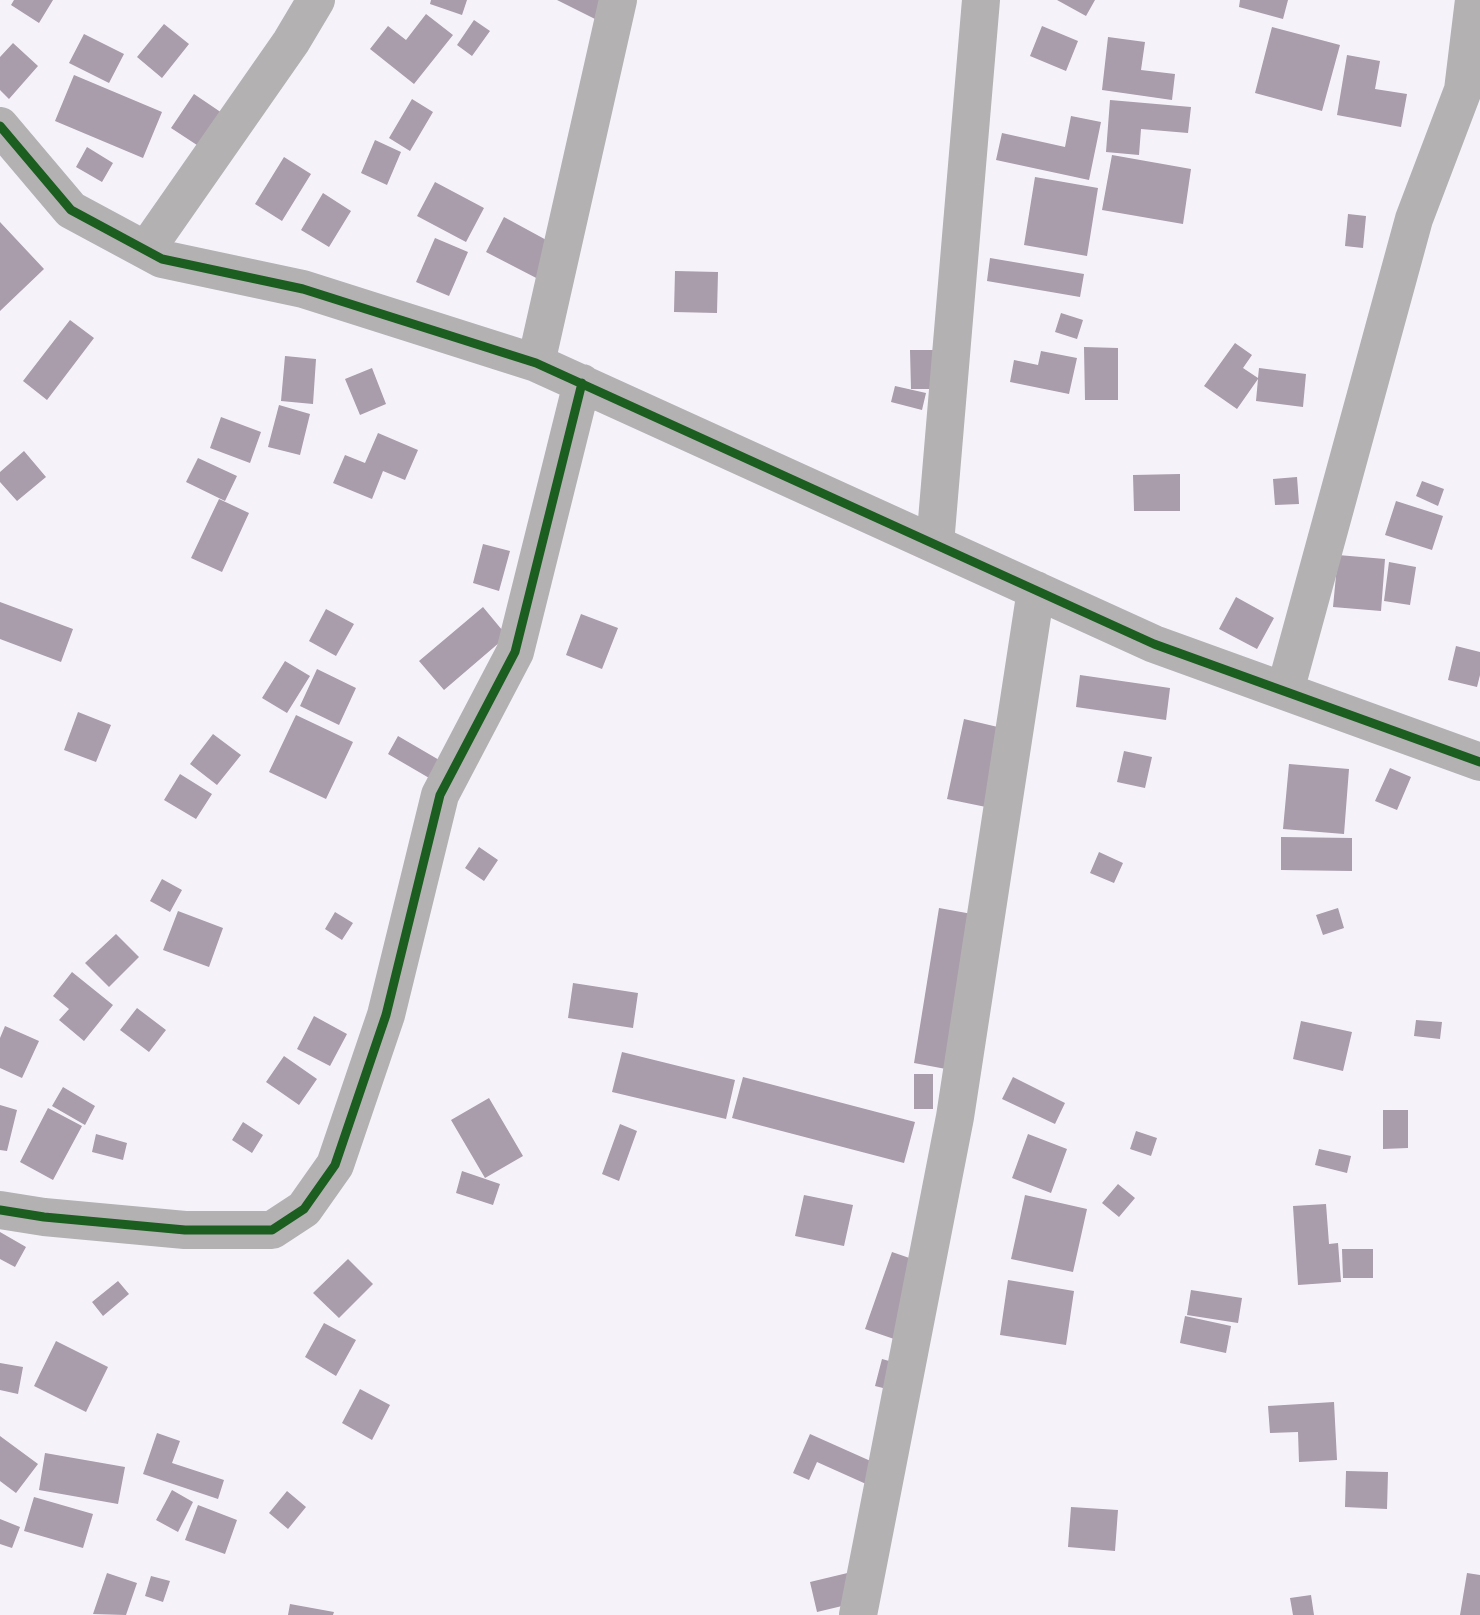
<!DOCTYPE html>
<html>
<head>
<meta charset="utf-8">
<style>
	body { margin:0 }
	canvas { display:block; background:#f5f2fa }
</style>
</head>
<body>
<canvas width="1480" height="1615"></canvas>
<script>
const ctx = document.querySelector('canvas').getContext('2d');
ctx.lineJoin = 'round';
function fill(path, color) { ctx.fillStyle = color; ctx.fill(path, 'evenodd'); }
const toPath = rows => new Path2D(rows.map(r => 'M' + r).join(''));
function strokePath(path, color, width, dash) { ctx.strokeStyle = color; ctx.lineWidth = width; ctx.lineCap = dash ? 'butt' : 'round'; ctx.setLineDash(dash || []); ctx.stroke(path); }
fill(toPath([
	[14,0,53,0,39,23,11,5],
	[431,0,467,0,462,15,430,4],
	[557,0,607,0,597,20],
	[1057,0,1095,0,1086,16],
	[1240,0,1288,0,1283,19,1239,7],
	[426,14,453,35,414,84,370,49,388,26,406,40],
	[474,20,490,31,472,56,457,45],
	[164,24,189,44,162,78,137,57],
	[1042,26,1078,41,1066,71,1030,56],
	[1272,27,1340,45,1322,111,1255,93],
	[84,34,124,54,109,83,69,63],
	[1108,37,1145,42,1141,70,1175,74,1172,100,1102,90],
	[13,43,38,66,9,99,0,90,0,57],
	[1347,55,1380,61,1375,89,1407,94,1401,127,1337,115],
	[74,75,162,112,143,158,55,121],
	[194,94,222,113,200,147,171,128],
	[412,99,433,112,410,151,389,138],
	[1110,100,1191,107,1188,133,1141,129,1139,155,1106,152],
	[1071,116,1101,122,1089,180,996,160,1002,133,1065,147],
	[375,140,401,152,387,185,361,173],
	[87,147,113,163,102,182,76,167],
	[1112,155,1191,169,1183,224,1102,210],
	[284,157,311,174,282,221,255,204],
	[1035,177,1098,188,1087,256,1024,245],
	[435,182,484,208,466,242,417,216],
	[323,193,351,211,329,247,301,230],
	[1348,214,1366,216,1363,248,1345,246],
	[504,217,561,248,544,282,486,252],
	[0,222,44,269,0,311],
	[435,238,468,252,449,296,416,282],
	[990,258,1084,274,1080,297,987,281],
	[675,271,718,272,717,313,674,312],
	[1061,313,1083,320,1077,339,1055,332],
	[70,320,94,338,47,400,23,381],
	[1235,343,1252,355,1243,368,1258,378,1259,368,1306,374,1303,407,1256,401,1258,379,1237,409,1204,386],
	[1084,347,1118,348,1118,400,1085,400],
	[910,350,943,350,943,389,911,389],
	[1041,351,1077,358,1069,394,1010,382,1014,360,1038,365],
	[285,356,316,359,313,404,281,401],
	[372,368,386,404,360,415,345,379],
	[895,386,926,393,922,410,891,402],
	[279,405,310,414,300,455,268,447],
	[221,417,261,432,250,463,210,448],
	[378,433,418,450,405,480,383,471,372,499,333,483,345,455,365,463],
	[24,451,46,477,17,501,0,482,0,472],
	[198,458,237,476,225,501,186,482],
	[1180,474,1180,511,1134,511,1133,475],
	[1297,477,1299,504,1275,505,1273,479],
	[1422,481,1444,489,1438,506,1416,496],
	[219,499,249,513,222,572,191,558],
	[1396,501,1443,516,1432,550,1385,535],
	[483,544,510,551,499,591,473,583],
	[1338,555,1385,559,1381,611,1333,607],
	[1389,562,1416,567,1410,605,1384,601],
	[1236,597,1274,618,1257,649,1219,629],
	[0,602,73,629,61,662,0,639],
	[483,607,507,636,444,690,419,661],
	[326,609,354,624,336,656,309,641],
	[581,614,618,628,602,669,566,655],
	[1456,646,1480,652,1480,675,1477,687,1448,680],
	[285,661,310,676,287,713,262,698],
	[317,669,356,688,339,725,300,706],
	[1080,675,1170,688,1166,720,1076,707],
	[78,712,111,725,96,762,64,750],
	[296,715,353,742,326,799,269,772],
	[964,719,1002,728,986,807,947,799],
	[213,734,241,755,217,785,190,764],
	[398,736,446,764,436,782,388,754],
	[1124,751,1152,757,1145,788,1117,782],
	[1289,764,1349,769,1344,834,1283,829],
	[1390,768,1411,777,1397,810,1375,801],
	[180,774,212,794,196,819,164,800],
	[1281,837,1352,838,1352,871,1281,870],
	[479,847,498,860,484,881,465,868],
	[1099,852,1123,863,1114,883,1090,873],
	[162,879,182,890,170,912,150,901],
	[939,908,972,914,946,1069,914,1063],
	[1338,908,1344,928,1323,935,1316,915],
	[178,911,223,928,209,967,163,950],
	[335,912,353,923,342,940,325,929],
	[116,934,139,957,109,987,85,963],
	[72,972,113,1005,84,1041,59,1020,69,1009,53,996],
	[573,983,638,993,633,1028,568,1018],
	[137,1008,166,1030,149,1052,120,1030],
	[314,1016,347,1034,330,1066,297,1049],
	[1416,1020,1442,1022,1440,1039,1414,1036],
	[1301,1021,1352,1032,1343,1071,1293,1059],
	[5,1026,39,1041,22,1078,0,1068,0,1038],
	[622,1052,735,1080,726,1119,612,1092],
	[284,1056,317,1079,299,1105,266,1082],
	[914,1074,933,1074,933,1109,914,1109],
	[743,1077,915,1122,904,1163,732,1118],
	[1013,1077,1065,1103,1055,1124,1002,1099],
	[63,1087,95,1106,85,1125,52,1106],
	[489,1098,523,1156,485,1178,451,1120],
	[0,1105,17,1110,7,1151,0,1150],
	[48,1108,82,1126,53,1180,20,1162],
	[1383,1110,1408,1110,1408,1148,1383,1149],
	[243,1122,263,1135,252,1153,232,1140],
	[620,1124,637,1131,619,1181,602,1174],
	[1136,1131,1157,1138,1151,1156,1130,1149],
	[96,1134,127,1143,123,1160,92,1152],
	[1028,1134,1067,1149,1051,1193,1012,1178],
	[1319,1149,1351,1156,1347,1173,1315,1165],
	[462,1171,500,1184,493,1205,456,1193],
	[1118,1184,1135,1198,1119,1217,1102,1203],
	[804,1195,853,1205,844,1246,795,1236],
	[1025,1195,1087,1209,1073,1272,1011,1259],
	[1326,1204,1329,1244,1338,1243,1341,1282,1298,1285,1293,1206],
	[0,1232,26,1247,15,1267,0,1259],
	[1342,1249,1373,1249,1373,1278,1343,1278],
	[892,1252,921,1262,894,1339,865,1329],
	[348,1259,373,1284,339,1318,313,1293],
	[1008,1280,1074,1291,1066,1345,1000,1335],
	[118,1281,129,1294,103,1316,92,1302],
	[1191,1290,1242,1298,1238,1323,1187,1315],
	[1185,1316,1231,1326,1226,1353,1180,1343],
	[324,1323,356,1340,336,1376,305,1357],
	[56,1341,108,1367,86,1412,34,1386],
	[882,1359,907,1366,899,1392,875,1386],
	[0,1363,23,1367,18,1394,0,1390],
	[360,1389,390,1405,372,1440,342,1423],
	[1334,1402,1337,1460,1299,1462,1298,1432,1270,1433,1268,1406],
	[157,1433,180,1441,172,1463,224,1480,218,1499,143,1474],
	[810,1434,884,1467,875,1488,817,1462,809,1480,793,1473],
	[0,1436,38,1464,16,1493,0,1481],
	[45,1453,125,1467,118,1504,39,1490],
	[1346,1471,1388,1472,1387,1509,1345,1507],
	[172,1490,193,1502,178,1532,156,1520],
	[287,1491,306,1507,288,1529,269,1513],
	[34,1497,93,1514,83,1548,24,1531],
	[198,1505,237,1520,225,1554,185,1540],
	[1071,1507,1118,1510,1115,1551,1068,1547],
	[0,1519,20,1527,12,1548,0,1544],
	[860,1570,867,1600,817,1612,810,1582],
	[107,1573,137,1583,126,1615,93,1614],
	[1467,1573,1480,1575,1480,1615,1460,1615],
	[151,1576,170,1581,163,1602,145,1596],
	[1311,1595,1314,1615,1293,1615,1290,1598],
	[290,1604,334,1612,333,1615,288,1615]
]), '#a99cab');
strokePath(toPath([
	[0,126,71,210,162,259,303,289,536,363,1154,644,1480,762],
	[146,250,291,42,316,0],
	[536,363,618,0],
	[935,544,981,0],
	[1285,691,1414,219,1463,90,1474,0],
	[0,1210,44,1217,185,1230,272,1230,304,1209,335,1165,386,1015,440,795,515,652,582,383],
	[858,1615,955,1117,1036,590]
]), '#b4b1b3', 38);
strokePath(toPath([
	[0,126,71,210,162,259,303,289,536,363,1154,644,1480,762],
	[0,1210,44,1217,185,1230,272,1230,304,1209,335,1165,386,1015,440,795,515,652,582,383]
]), '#1b5e20', 9);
</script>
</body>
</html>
